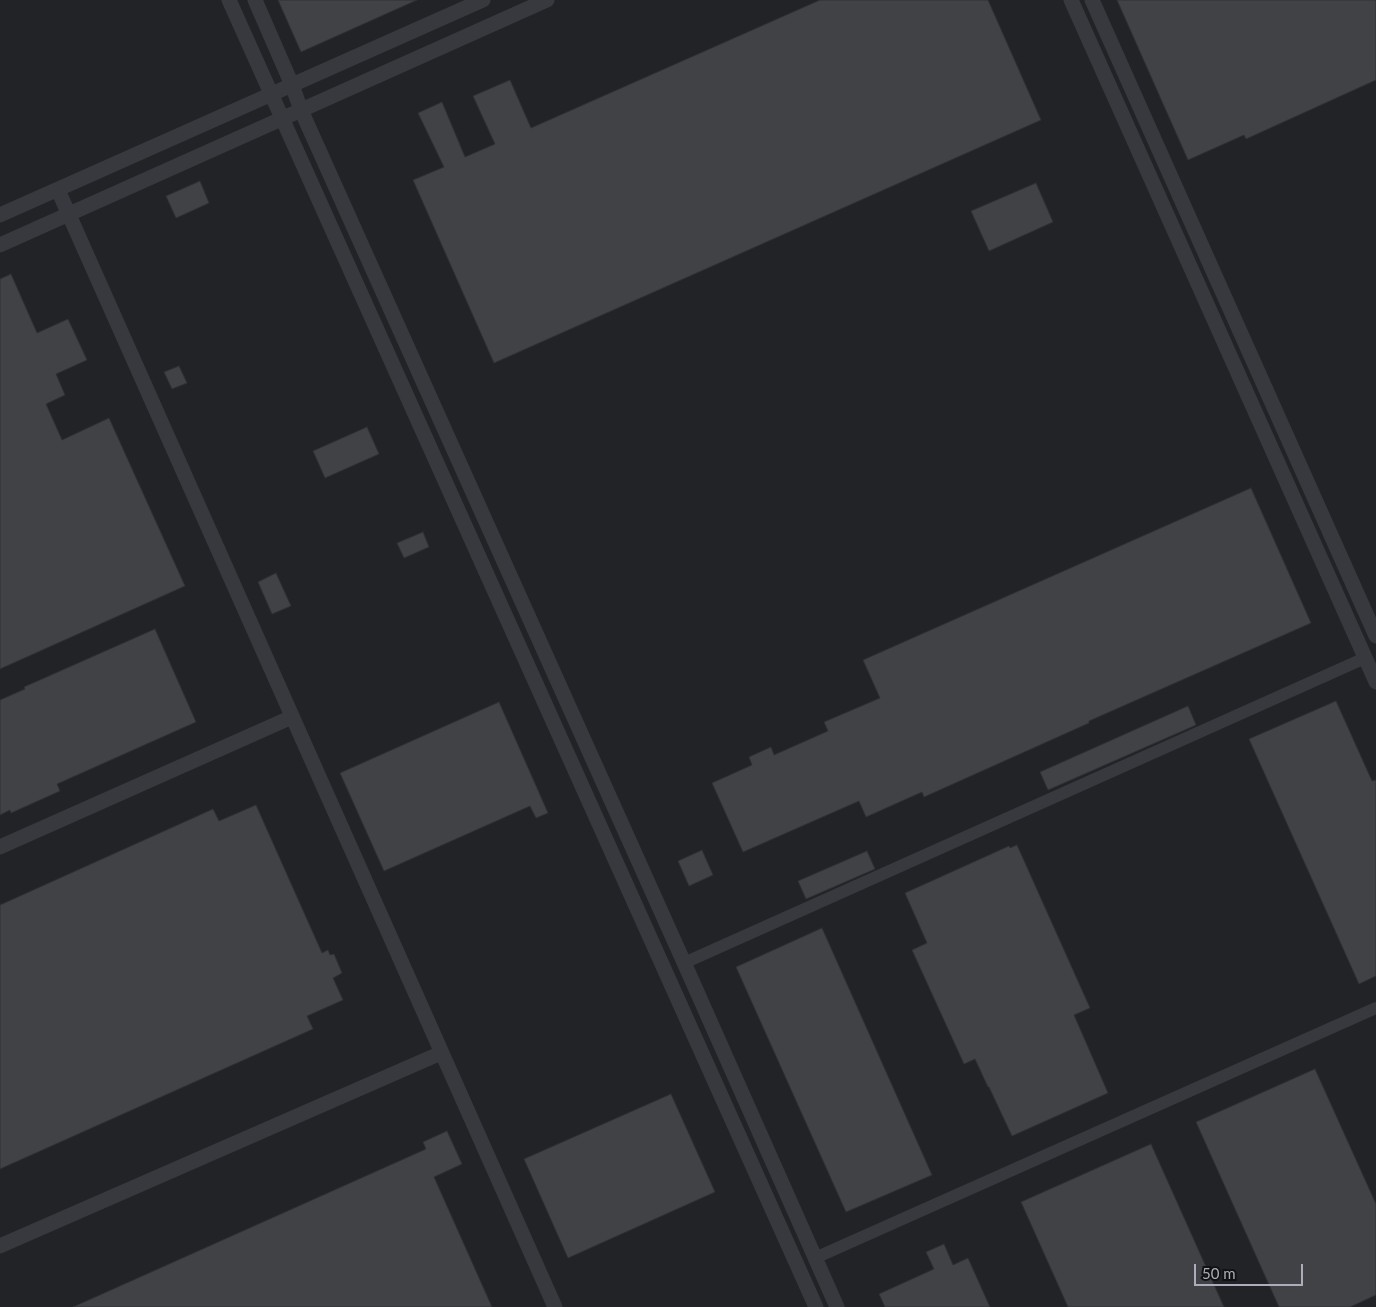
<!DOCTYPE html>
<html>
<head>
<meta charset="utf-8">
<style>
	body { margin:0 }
	#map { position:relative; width:1376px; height:1307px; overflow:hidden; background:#161719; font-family:Lato,sans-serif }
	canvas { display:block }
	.scale { position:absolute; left:1194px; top:1264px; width:109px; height:22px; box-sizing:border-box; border:2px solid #a9aeb8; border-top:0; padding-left:6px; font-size:15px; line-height:18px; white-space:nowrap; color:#a9aeb8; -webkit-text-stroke:4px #111214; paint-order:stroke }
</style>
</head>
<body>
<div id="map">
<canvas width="1376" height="1307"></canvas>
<div class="scale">50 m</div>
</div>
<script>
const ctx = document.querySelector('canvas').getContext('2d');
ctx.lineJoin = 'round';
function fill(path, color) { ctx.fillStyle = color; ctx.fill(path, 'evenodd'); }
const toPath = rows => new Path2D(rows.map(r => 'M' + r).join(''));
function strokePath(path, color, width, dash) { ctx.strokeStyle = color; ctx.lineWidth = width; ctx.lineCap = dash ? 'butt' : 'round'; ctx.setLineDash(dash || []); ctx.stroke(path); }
fill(toPath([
	[0,0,1376,0,1376,1307,0,1307]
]), '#222326');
const building = toPath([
	[278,0,417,0,301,52,278,0],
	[820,0,988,0,1041,120,494,363,413,180,444,167,418,113,442,102,465,157,495,144,473,96,510,80,531,128,820,0],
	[1117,0,1376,0,1376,80,1246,139,1244,135,1188,160,1117,0],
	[200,181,209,203,176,218,166,196,200,181],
	[1036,183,1053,222,989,251,971,211,1036,183],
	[11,274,37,333,68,319,87,360,56,374,65,395,46,404,62,440,109,418,185,586,0,669,0,279,11,274],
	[179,366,187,383,172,389,164,372,179,366],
	[367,427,379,454,325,478,313,451,367,427],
	[1251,488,1311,623,1089,721,1089,723,924,797,922,792,866,817,859,801,743,852,712,783,752,765,749,757,771,747,774,755,828,731,824,722,880,698,863,660,1251,488],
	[423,532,429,547,404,558,397,543,423,532],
	[276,573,291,606,272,614,258,582,276,573],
	[155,629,196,722,57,784,60,791,11,813,10,810,0,815,0,700,25,689,24,687,155,629],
	[1336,701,1372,781,1376,780,1376,976,1359,984,1249,739,1336,701],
	[499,702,548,813,536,818,530,806,384,871,340,773,499,702],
	[1188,706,1196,725,1048,790,1040,772,1188,706],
	[256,805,322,953,328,950,330,955,334,954,342,973,333,978,343,1000,307,1016,313,1029,0,1169,0,905,213,809,219,821,256,805],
	[1017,845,1090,1008,1074,1015,1108,1093,1012,1136,989,1087,988,1087,975,1059,964,1064,912,950,927,943,905,893,1009,846,1010,848,1017,845],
	[702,850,713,875,689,886,678,861,702,850],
	[867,851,875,869,806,899,798,881,867,851],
	[822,928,932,1175,846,1212,736,967,822,928],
	[1315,1069,1376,1204,1376,1295,1350,1307,1279,1307,1196,1122,1315,1069],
	[671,1094,715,1192,568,1258,524,1159,671,1094],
	[447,1131,462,1164,434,1177,492,1307,73,1307,426,1149,423,1142,447,1131],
	[1151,1144,1224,1307,1068,1307,1021,1202,1151,1144],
	[944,1244,953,1265,968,1258,990,1307,885,1307,879,1294,934,1269,926,1252,944,1244]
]);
fill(building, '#404246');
strokePath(building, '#303135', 1);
strokePath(toPath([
	[684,963,1365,658],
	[815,1258,1376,1008]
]), '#37393e', 12);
strokePath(toPath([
	[229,0,816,1307],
	[255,0,292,85,301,110,686,967,837,1307],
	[1071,0,1376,682],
	[1092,0,1376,636],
	[58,190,555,1307],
	[0,215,483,0],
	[0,245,547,0],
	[0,847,292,717],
	[0,1246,441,1053]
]), '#37393e', 15);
</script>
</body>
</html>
